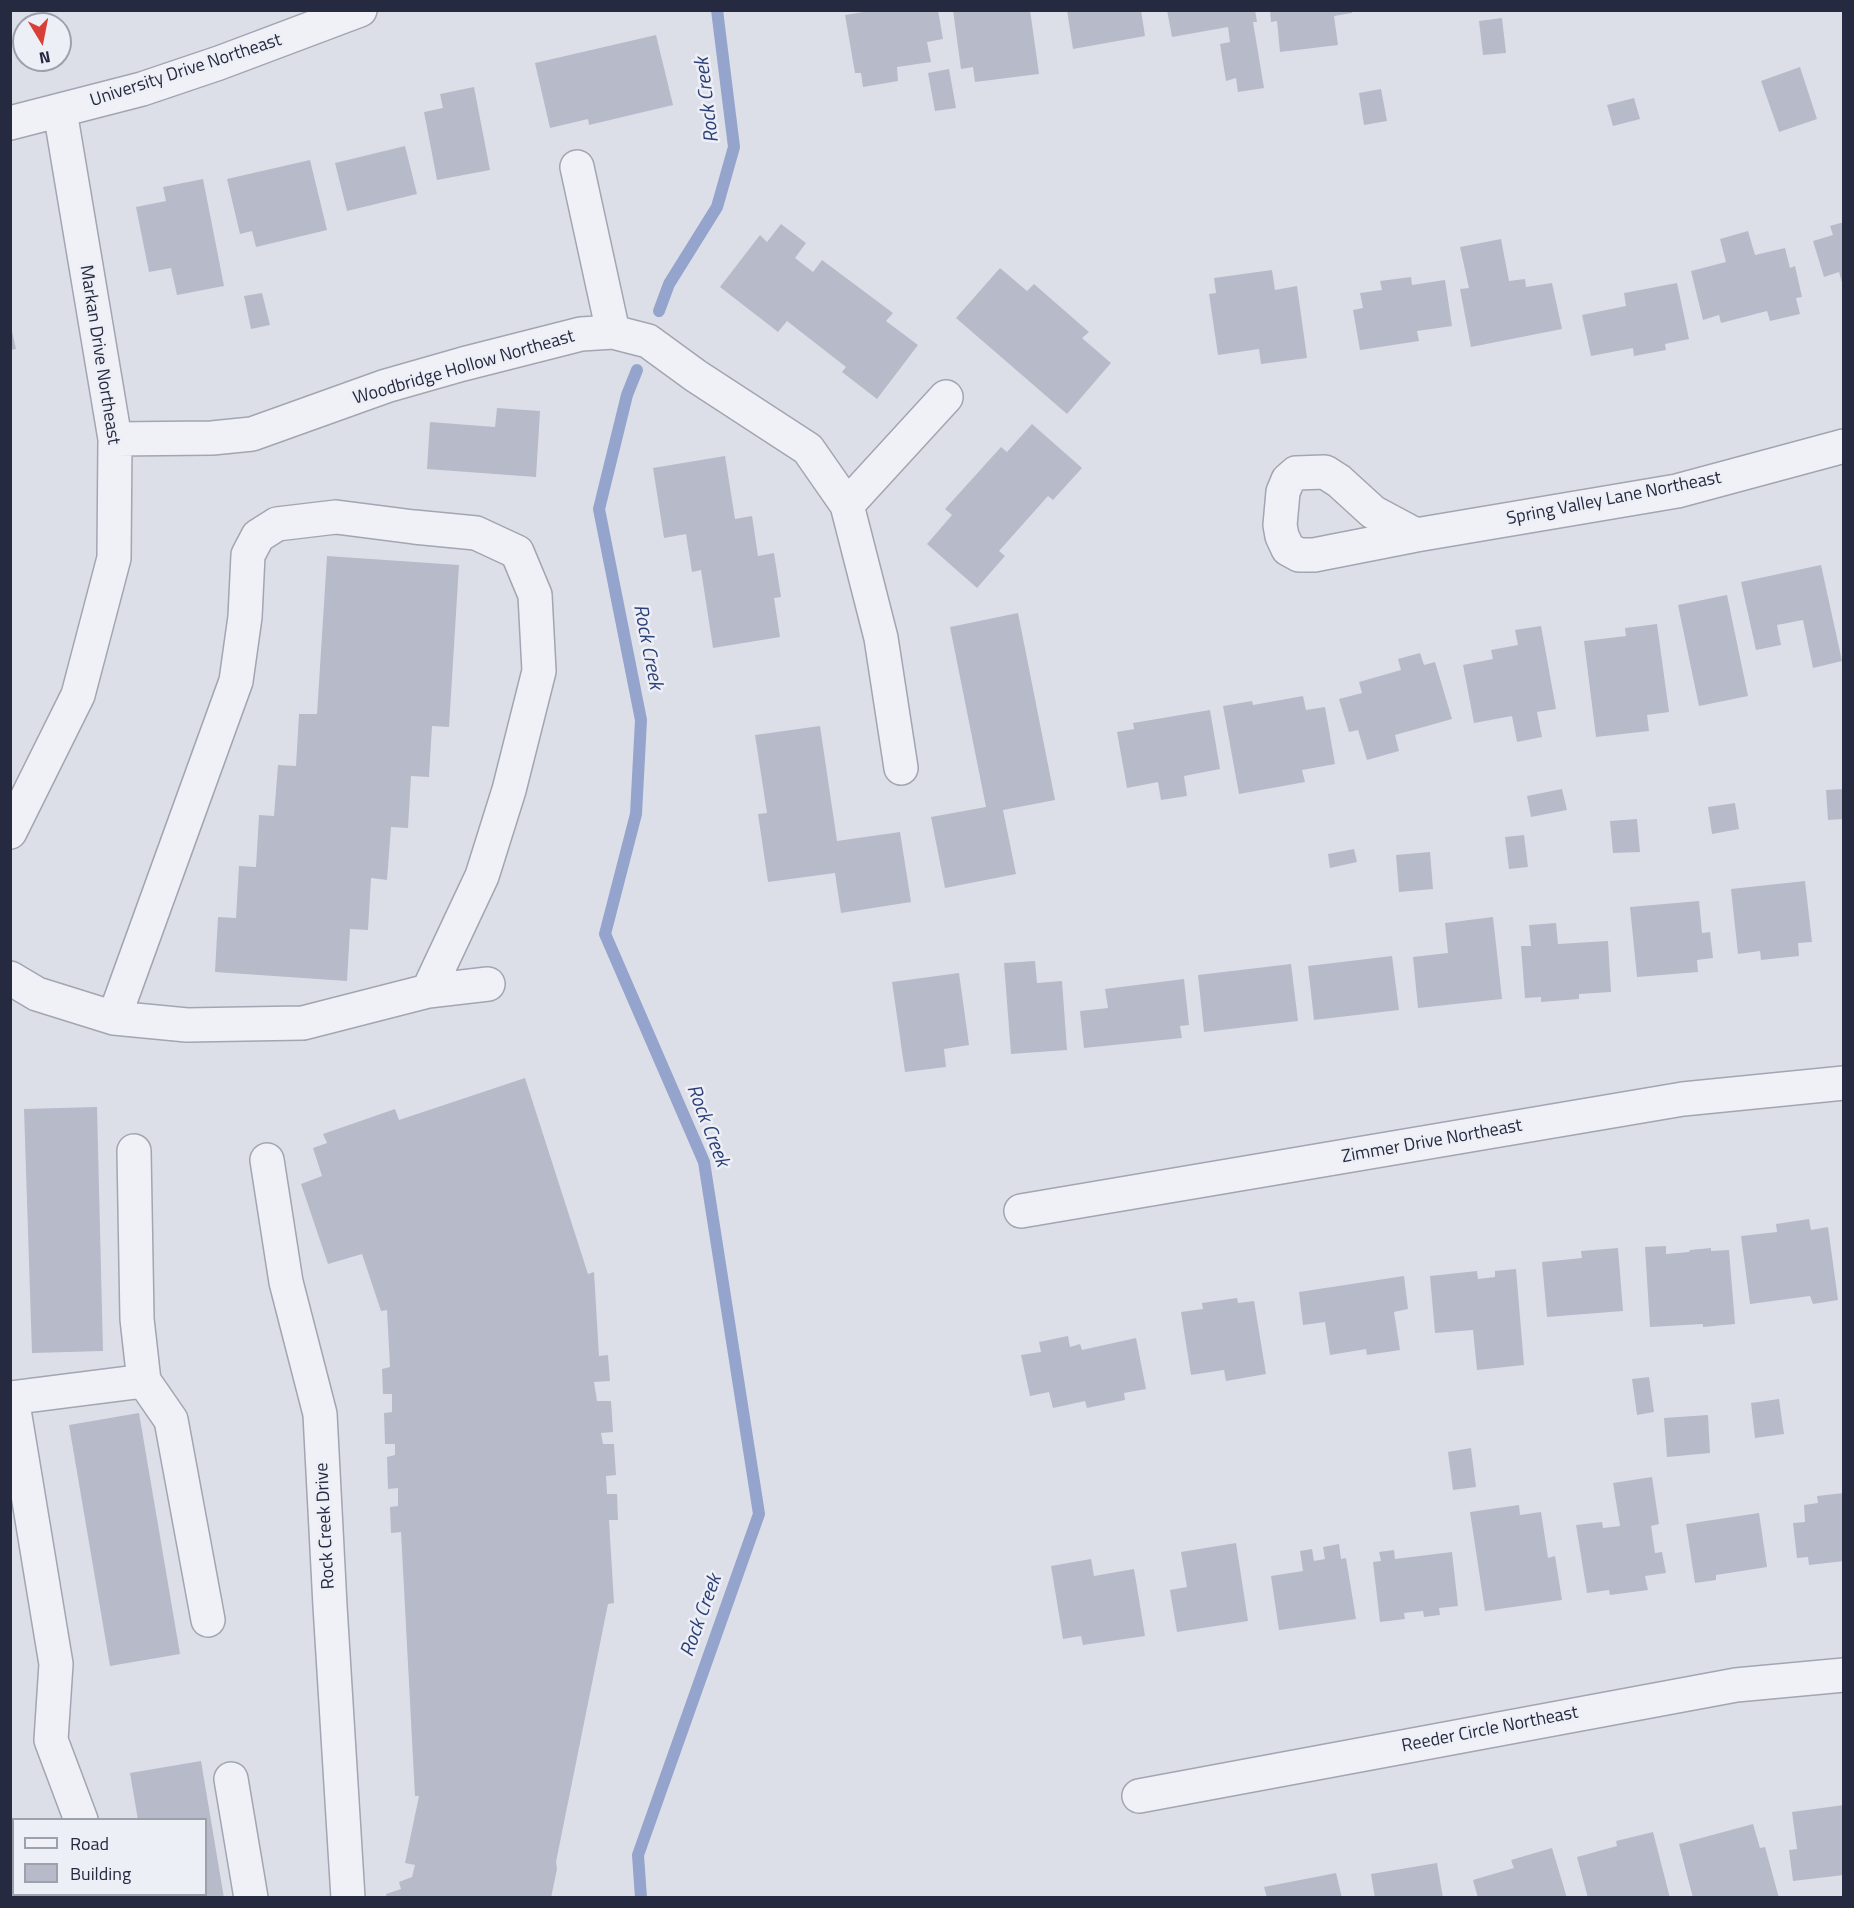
<!DOCTYPE html>
<html>
<head>
<meta charset="utf-8">
<style>
	body { margin:0 }
	#map { position:relative; width:1854px; height:1908px; overflow:hidden; background:#dddfe8; font-family:"Titillium Web",sans-serif }
	canvas { display:block }
	.frame { position:absolute; inset:0; border:12px solid #262a40; pointer-events:none }
	.legend { position:absolute; left:12px; top:1818px; width:195px; height:78px; box-sizing:border-box; background:#edeff6; border:2px solid #9da0ad; margin:0; padding:8px 10px; list-style:none; font-size:18px; color:#262a40 }
	.legend li { display:flex; align-items:center; gap:12px; height:30px }
	.legend b { width:30px; border:2px solid #9da0ad }
	.north { position:absolute; left:12px; top:12px; width:60px; height:60px; box-sizing:border-box; background:#edeff6; border:2px solid #9da0ad; border-radius:50%; rotate:170deg; font-size:16px; font-weight:700; line-height:24px; text-align:center; color:#262a40 }
	.north::after { content:''; display:block; margin:auto; width:21px; height:27px; background:#d84037; clip-path:polygon(50% 0,100% 100%,50% 72%,0 100%) }
</style>
</head>
<body>
<div id="map">
<canvas width="1854" height="1908"></canvas>
<div class="frame"></div>
<ul class="legend">
<li><b style="height:8px;background:#f0f1f6"></b>Road</li>
<li><b style="height:16px;background:#b7bac9"></b>Building</li>
</ul>
<div class="north">N</div>
</div>
<script>
const ctx = document.querySelector('canvas').getContext('2d');
ctx.lineJoin = 'round';
const toPath = rows => new Path2D(rows.map(r => 'M' + r).join(''));
function strokePath(path, color, width, dash) { ctx.strokeStyle = color; ctx.lineWidth = width; ctx.lineCap = dash ? 'butt' : 'round'; ctx.setLineDash(dash || []); ctx.stroke(path); }
function fill(path, color) { ctx.fillStyle = color; ctx.fill(path, 'evenodd'); }
function drawText(font, color, halo, rows, align = 'center') {
  ctx.font = font + ' "Titillium Web",sans-serif'; ctx.lineWidth = 5; ctx.setLineDash([]); ctx.textBaseline = 'middle'; ctx.strokeStyle = halo; ctx.fillStyle = color; for (const [text, x, y, turn = 0] of rows) {
    ctx.save(); ctx.translate(x, y); ctx.rotate((+turn || 0) * Math.PI / 180); ctx.textAlign = isNaN(turn) ? turn : align; if (halo) ctx.strokeText(text, 0, 0); ctx.fillText(text, 0, 0); ctx.restore();
  }
}
strokePath(toPath([
	[659,311,669,284,717,207,734,147,717,10],
	[637,370,627,395,599,509,641,720,636,814,605,934,704,1162,759,1514,638,1855,641,1898]
]), '#95a4cc', 12);
fill(toPath([
	[876,10,938,10,943,39,927,42,931,62,897,67,898,81,863,87,861,73,855,73,845,15],
	[953,10,1030,10,1039,74,975,82,973,67,961,69],
	[1067,10,1141,10,1145,36,1073,49],
	[1167,10,1255,10,1257,22,1253,22,1264,88,1238,92,1236,78,1226,81,1220,44,1230,42,1228,27,1172,37],
	[1270,10,1352,10,1352,13,1334,16,1338,45,1280,52,1277,21,1271,22],
	[1502,18,1506,53,1483,55,1479,21],
	[656,35,673,105,589,125,588,119,550,128,535,63],
	[1800,67,1817,119,1779,132,1761,81],
	[949,69,956,108,935,111,928,73],
	[474,87,490,170,437,180,424,112,443,108,440,94],
	[1381,89,1387,121,1364,125,1359,93],
	[1634,98,1640,119,1613,126,1607,105],
	[405,146,417,194,347,211,335,163],
	[310,160,327,230,256,247,252,231,240,234,227,179],
	[203,179,224,286,177,295,171,268,149,272,136,207,166,201,163,187],
	[1844,222,1844,286,1843,286,1839,272,1824,277,1813,241,1833,235,1830,226],
	[781,224,806,243,795,258,813,272,822,260,893,313,886,321,918,345,877,399,842,372,846,367,787,321,778,332,720,287,760,235,767,242],
	[1748,231,1755,255,1785,248,1790,268,1795,266,1802,297,1796,298,1800,314,1770,321,1767,311,1721,323,1719,315,1703,320,1691,271,1726,262,1720,239],
	[1501,239,1509,281,1525,279,1526,287,1552,283,1562,329,1471,347,1460,289,1469,288,1460,247],
	[1000,268,1027,291,1034,284,1089,332,1082,338,1111,363,1067,414,956,318],
	[1272,270,1275,290,1297,286,1307,358,1261,364,1259,349,1218,355,1209,294,1216,293,1214,278],
	[1411,277,1412,285,1445,280,1452,326,1417,331,1419,341,1360,350,1353,310,1363,308,1360,293,1382,290,1380,281],
	[1677,283,1689,339,1665,344,1666,350,1634,356,1633,348,1591,356,1582,315,1626,306,1624,293],
	[262,293,270,325,251,329,244,296],
	[10,323,16,349,10,350],
	[497,408,540,411,536,477,427,469,430,422,495,427],
	[1032,424,1082,468,1053,500,1048,496,999,551,1005,556,977,588,927,544,952,515,945,509,1001,447,1007,452],
	[725,456,735,519,752,516,758,556,774,553,781,597,774,598,780,637,713,648,701,570,692,572,686,534,664,538,653,468],
	[327,556,459,565,449,727,432,726,429,777,411,776,408,828,391,827,387,880,371,878,368,930,350,929,347,981,215,972,218,917,236,918,239,866,256,867,259,815,274,816,278,765,296,766,299,714,317,714],
	[1821,565,1842,661,1813,668,1803,620,1777,625,1781,645,1756,650,1741,582],
	[1727,595,1748,696,1699,706,1678,605],
	[1018,613,1055,800,1003,810,1016,874,945,888,931,817,986,807,950,627],
	[1657,624,1669,712,1647,715,1649,731,1596,737,1584,641,1626,636,1625,628],
	[1541,626,1556,709,1537,712,1542,737,1517,742,1512,716,1474,723,1463,665,1493,659,1491,650,1518,645,1515,630],
	[1420,653,1424,665,1435,662,1452,719,1395,735,1399,751,1367,760,1358,730,1349,732,1339,699,1362,693,1359,682,1401,670,1398,659],
	[1303,696,1306,710,1325,707,1335,764,1302,770,1305,782,1239,794,1223,706,1252,701,1253,705],
	[1210,710,1220,769,1184,776,1187,796,1161,800,1158,782,1127,788,1117,732,1134,729,1133,723],
	[820,726,837,841,900,832,911,902,841,913,835,873,768,882,758,814,767,813,755,735],
	[1562,789,1567,810,1531,817,1527,796],
	[1844,789,1844,819,1828,820,1826,790],
	[1735,803,1739,829,1712,834,1708,807],
	[1637,819,1640,852,1613,853,1610,821],
	[1524,835,1528,867,1509,869,1505,837],
	[1354,849,1357,862,1330,868,1328,854],
	[1430,852,1433,889,1399,892,1396,855],
	[1805,881,1812,942,1798,943,1799,956,1761,960,1760,951,1738,954,1731,889],
	[1699,901,1702,933,1710,932,1713,958,1697,960,1698,972,1637,977,1630,907],
	[1493,917,1502,999,1418,1008,1413,957,1448,953,1445,923],
	[1556,923,1558,944,1608,941,1611,992,1579,994,1579,999,1541,1002,1541,997,1525,998,1521,946,1531,946,1529,925],
	[1392,956,1399,1010,1314,1020,1308,966],
	[1035,961,1037,983,1062,981,1067,1050,1011,1054,1004,963],
	[1291,964,1298,1021,1204,1032,1198,975],
	[959,973,969,1045,944,1049,946,1067,905,1072,892,982],
	[1184,979,1189,1025,1180,1026,1182,1038,1084,1048,1080,1011,1108,1008,1105,989],
	[525,1078,588,1274,594,1272,599,1356,608,1355,610,1381,594,1382,597,1401,611,1401,613,1432,601,1433,603,1444,614,1444,616,1475,606,1476,607,1494,617,1494,618,1520,609,1520,614,1603,608,1604,556,1862,557,1869,551,1898,387,1898,386,1894,401,1889,399,1882,412,1877,415,1865,405,1863,419,1796,415,1796,401,1532,391,1533,390,1507,398,1506,398,1488,388,1489,387,1457,395,1455,395,1444,385,1444,384,1413,392,1412,392,1394,383,1394,382,1369,390,1367,387,1310,381,1311,362,1254,328,1264,301,1184,322,1176,313,1148,327,1143,323,1134,395,1109,399,1120],
	[97,1107,103,1351,32,1353,24,1109],
	[1809,1219,1811,1230,1828,1227,1838,1300,1813,1304,1810,1296,1750,1304,1741,1236,1777,1232,1776,1224],
	[1666,1246,1666,1254,1689,1252,1690,1250,1711,1248,1711,1251,1729,1250,1735,1324,1703,1327,1703,1324,1650,1327,1645,1247],
	[1618,1248,1623,1311,1547,1317,1542,1262,1582,1258,1581,1251],
	[1516,1269,1524,1365,1477,1370,1473,1330,1435,1333,1430,1276,1477,1271,1478,1279,1495,1277,1495,1271],
	[1404,1276,1408,1309,1394,1312,1400,1350,1367,1355,1366,1349,1330,1355,1325,1322,1303,1325,1299,1292],
	[1237,1298,1238,1303,1254,1301,1266,1374,1226,1381,1224,1370,1191,1375,1181,1312,1203,1309,1202,1303],
	[1068,1336,1070,1347,1080,1344,1082,1350,1136,1338,1146,1389,1124,1393,1125,1400,1087,1408,1085,1401,1053,1408,1049,1392,1030,1396,1021,1355,1041,1352,1039,1342],
	[1649,1377,1654,1412,1637,1415,1632,1379],
	[1779,1399,1784,1434,1755,1438,1751,1403],
	[139,1413,180,1654,110,1666,69,1425],
	[1708,1415,1710,1453,1667,1457,1664,1418],
	[1471,1448,1476,1487,1453,1490,1448,1452],
	[1652,1477,1659,1524,1651,1526,1655,1553,1662,1552,1666,1573,1645,1576,1648,1590,1610,1595,1609,1590,1587,1593,1576,1525,1602,1522,1603,1528,1620,1526,1613,1483],
	[1844,1493,1844,1561,1809,1565,1808,1557,1797,1558,1793,1523,1805,1522,1804,1505,1818,1503,1817,1496],
	[1519,1505,1520,1515,1541,1512,1548,1558,1555,1556,1562,1600,1485,1611,1470,1512],
	[1759,1513,1767,1567,1716,1575,1716,1580,1695,1583,1686,1524],
	[1236,1543,1248,1621,1177,1632,1170,1590,1187,1587,1181,1552],
	[1339,1544,1341,1559,1346,1558,1356,1619,1279,1630,1271,1576,1303,1571,1300,1551,1312,1549,1314,1561,1325,1559,1323,1547],
	[1394,1550,1395,1559,1452,1552,1458,1606,1439,1608,1440,1615,1424,1617,1423,1611,1404,1613,1405,1619,1380,1622,1373,1562,1381,1561,1379,1552],
	[1091,1559,1094,1576,1134,1569,1145,1636,1083,1645,1081,1636,1063,1639,1051,1566],
	[201,1761,224,1898,151,1898,151,1894,206,1894,206,1820,138,1820,130,1773],
	[1844,1805,1844,1875,1793,1881,1789,1850,1797,1849,1792,1812],
	[1753,1824,1760,1848,1765,1847,1779,1898,1693,1898,1679,1844],
	[1653,1832,1670,1898,1588,1898,1577,1857,1617,1846,1616,1841],
	[1552,1848,1567,1898,1478,1898,1473,1880,1514,1868,1511,1860],
	[1437,1863,1443,1898,1375,1898,1371,1874],
	[1336,1873,1342,1898,1267,1898,1264,1887]
]), '#b7bac9');
const minor = toPath([
	[10,123,142,89,219,63,360,10],
	[577,167,613,332],
	[115,439,212,438,252,434,386,386,463,364,581,334,613,332,648,341,696,376,808,449,847,505,881,638,901,768],
	[847,505,946,397],
	[1416,535,1373,512,1339,481,1325,472,1296,473,1288,480,1283,492,1280,525,1282,536,1288,549,1299,555,1314,555,1416,535,1677,491,1844,446],
	[10,832,78,695,114,558,115,439,60,111],
	[10,978,37,994,114,1018,187,1025,303,1023,428,991,488,984],
	[114,1018,236,681,245,617,248,555,258,536,277,524,336,517,414,527,476,533,517,552,535,595,539,671,509,790,482,876,428,991],
	[134,1151,137,1319,144,1381],
	[267,1160,286,1282,320,1414,330,1606,348,1898],
	[1021,1211,1683,1099,1844,1083],
	[10,1398,144,1381,171,1420,208,1620],
	[12,1398,56,1664,51,1740,81,1820],
	[231,1779,251,1898],
	[1139,1796,1736,1685,1844,1675],
	[96,1894,97,1898]
]);
strokePath(minor, '#a2a5b2', 36);
strokePath(minor, '#f0f1f6', 33);
drawText('18px', '#262a40', '#edeff6', [
	["University Drive Northeast",186,71,-18],
	["Markan Drive Northeast",99,355,81],
	["Woodbridge Hollow Northeast",464,368,-16],
	["Spring Valley Lane Northeast",1614,499,-11],
	["Zimmer Drive Northeast",1432,1142,-10],
	["Rock Creek Drive",326,1526,-93],
	["Reeder Circle Northeast",1490,1730,-11]
]);
drawText('italic 20px', '#2d3f77', '#edeff6', [
	["Rock Creek",708,100,-97],
	["Rock Creek",647,647,79],
	["Rock Creek",707,1126,69],
	["Rock Creek",702,1616,-70]
]);
</script>
</body>
</html>
